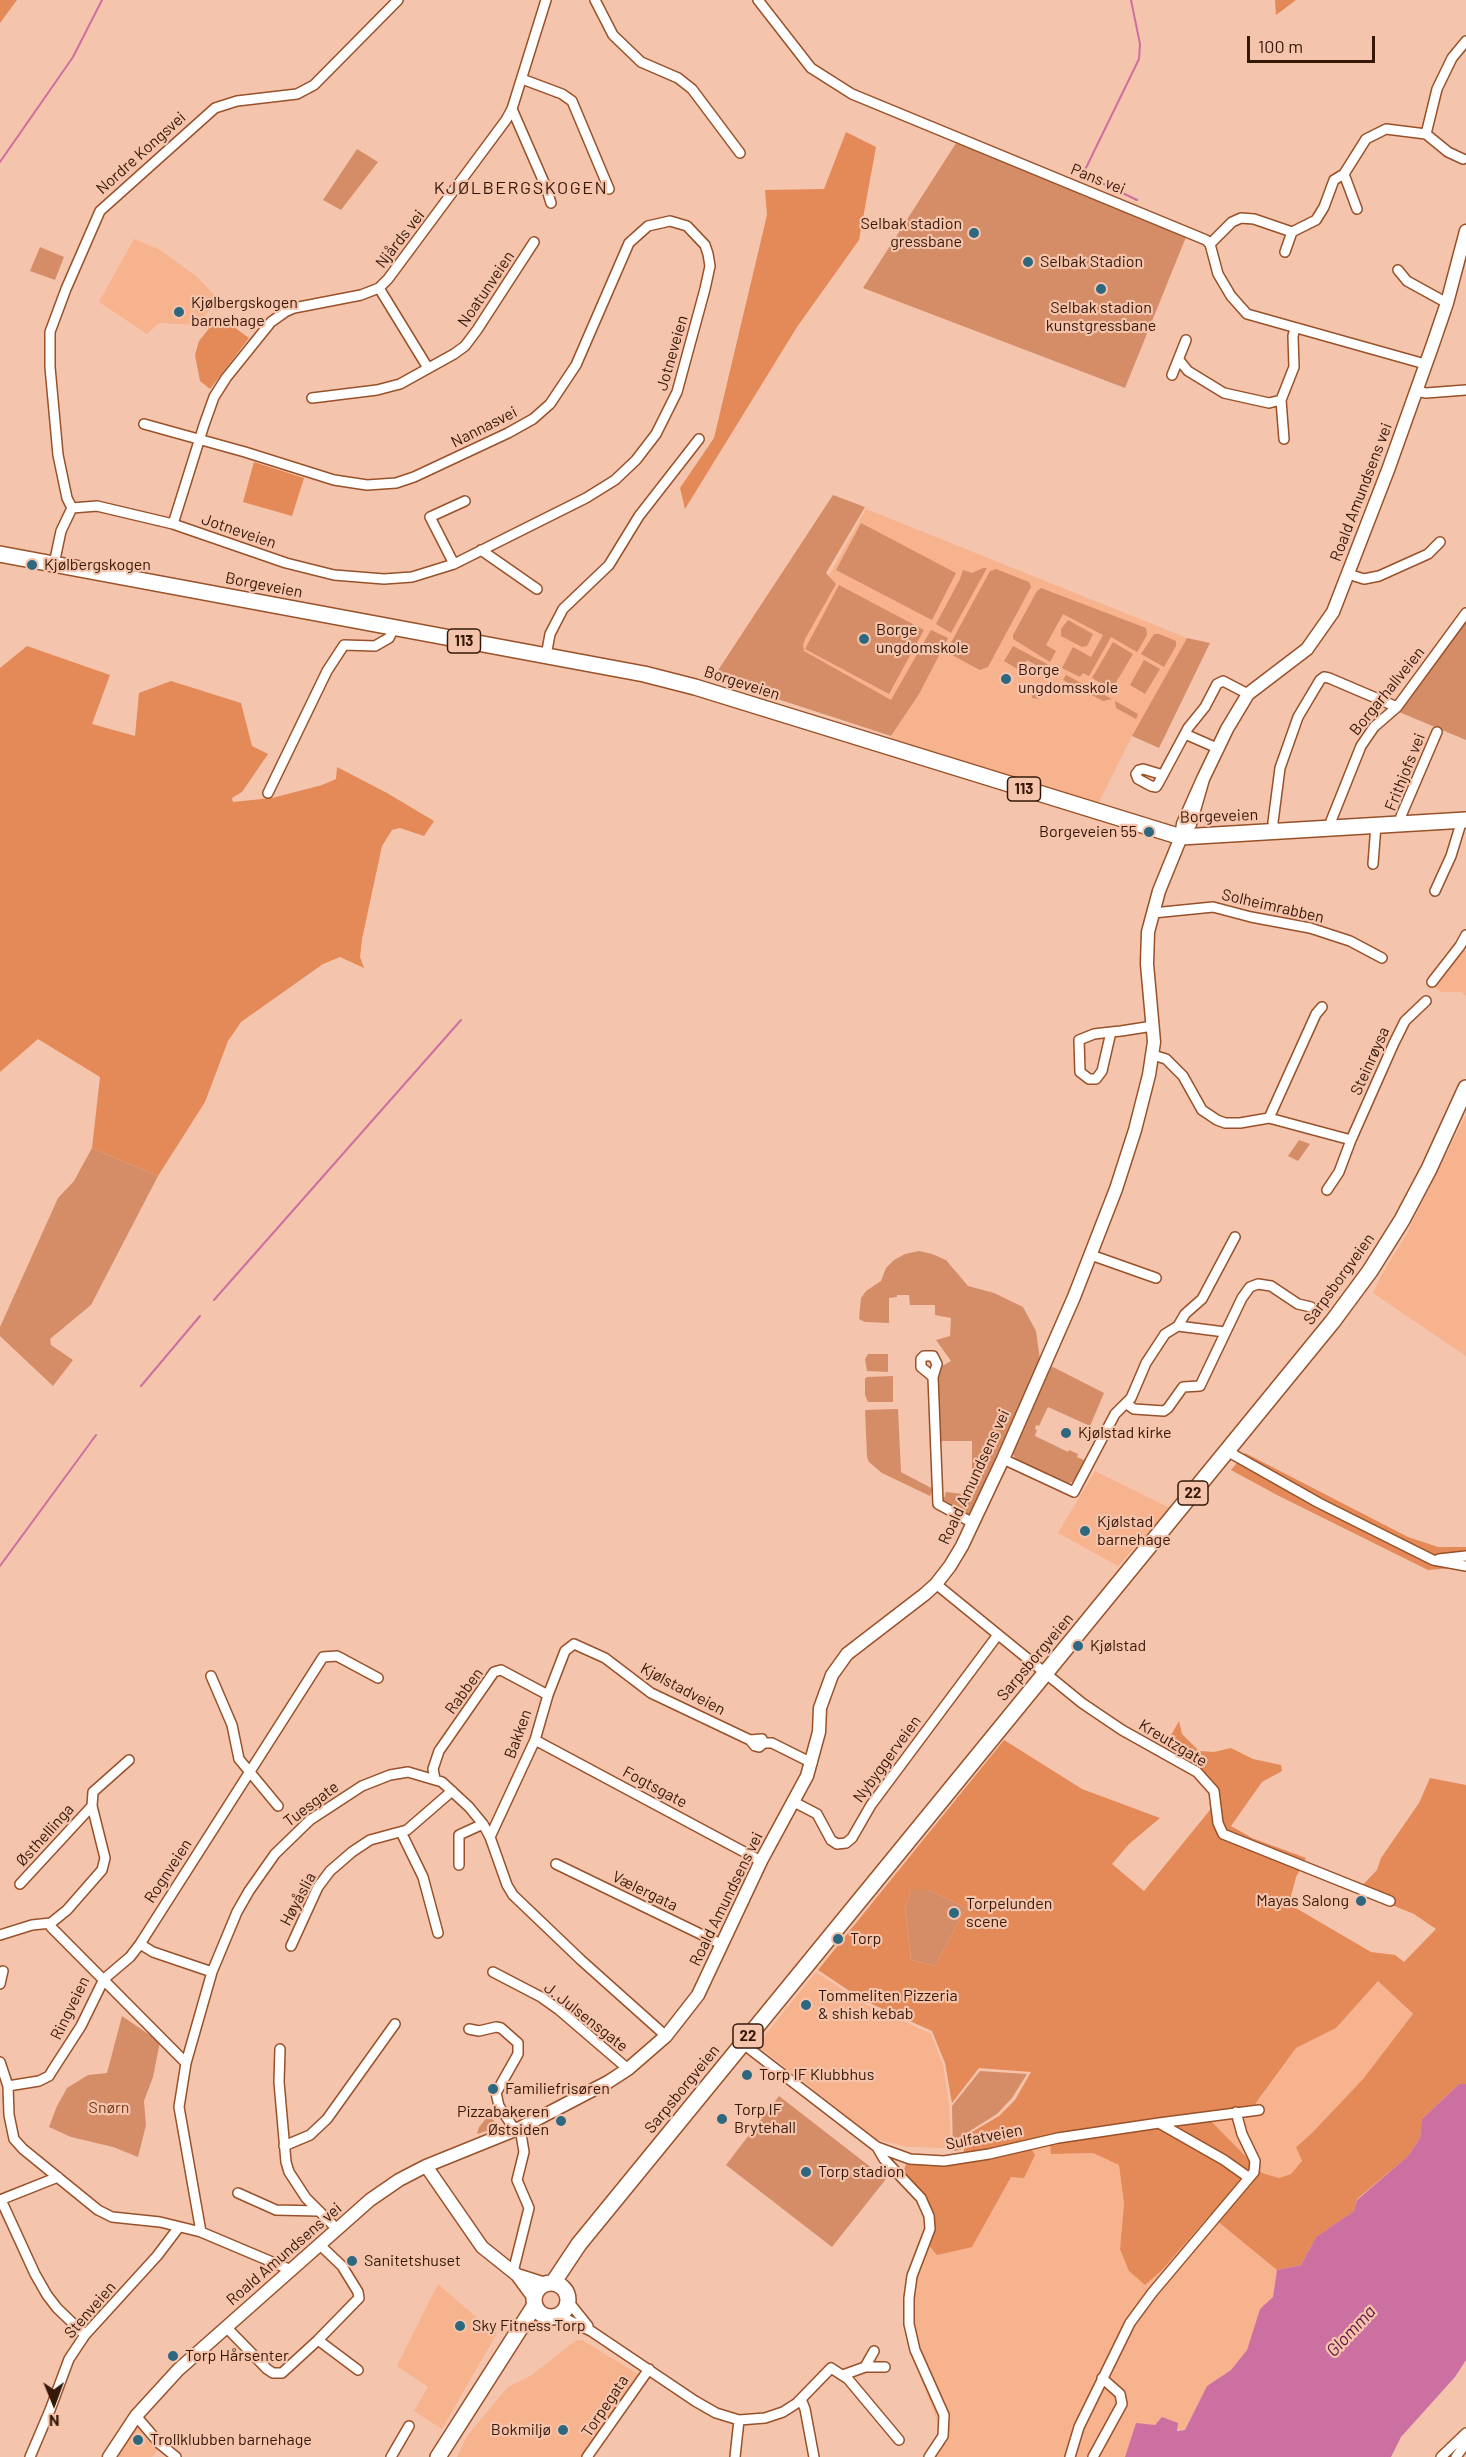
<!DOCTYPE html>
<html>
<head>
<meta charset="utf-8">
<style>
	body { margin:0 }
	#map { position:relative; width:1466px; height:2457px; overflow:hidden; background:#f5c4ac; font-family:Barlow,sans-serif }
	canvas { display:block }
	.north { position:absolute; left:24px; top:2373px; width:60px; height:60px; -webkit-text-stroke:4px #f5c4ac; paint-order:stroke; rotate:179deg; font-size:16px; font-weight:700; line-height:24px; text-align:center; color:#361808 }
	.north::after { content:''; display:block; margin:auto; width:21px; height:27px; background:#361808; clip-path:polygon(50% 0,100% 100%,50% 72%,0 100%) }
	.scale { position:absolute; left:1247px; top:36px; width:128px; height:27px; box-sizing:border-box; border:3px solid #361808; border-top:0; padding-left:8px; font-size:18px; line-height:21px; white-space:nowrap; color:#361808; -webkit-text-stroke:4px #f5c4ac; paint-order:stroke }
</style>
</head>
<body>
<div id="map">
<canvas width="1466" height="2457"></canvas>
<div class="north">N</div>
<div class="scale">100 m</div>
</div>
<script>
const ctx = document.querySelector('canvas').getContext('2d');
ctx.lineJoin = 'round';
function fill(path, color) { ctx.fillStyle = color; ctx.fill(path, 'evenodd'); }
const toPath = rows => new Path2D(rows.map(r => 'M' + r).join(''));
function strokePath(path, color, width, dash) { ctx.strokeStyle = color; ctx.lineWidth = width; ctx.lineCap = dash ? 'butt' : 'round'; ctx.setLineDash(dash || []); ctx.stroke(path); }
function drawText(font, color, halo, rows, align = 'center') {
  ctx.font = font + ' Barlow,sans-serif'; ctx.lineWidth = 4.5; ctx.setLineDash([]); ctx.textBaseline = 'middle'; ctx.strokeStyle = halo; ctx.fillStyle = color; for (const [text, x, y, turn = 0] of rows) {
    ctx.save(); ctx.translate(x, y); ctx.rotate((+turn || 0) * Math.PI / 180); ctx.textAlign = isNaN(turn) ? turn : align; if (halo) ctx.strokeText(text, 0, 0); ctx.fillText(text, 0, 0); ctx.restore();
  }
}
fill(toPath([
	[134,239,160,250,196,276,219,300,196,325,159,323,147,334,99,302],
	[866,509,1187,638,1132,736,1097,806,888,741,907,711,790,646],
	[1466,942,1466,996,1461,992,1441,992,1434,987,1461,952],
	[1466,1115,1466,1356,1373,1293,1381,1276,1406,1235],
	[1095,1471,1170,1508,1118,1566,1058,1533],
	[816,1972,861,2002,931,2034,943,2065,949,2104,951,2148,907,2147,876,2139,757,2045],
	[1378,1981,1413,2015,1363,2079,1311,2134,1296,2146,1302,2161,1291,2174,1279,2178,1262,2173,1210,2120,1260,2099,1296,2048,1336,2028],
	[1050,2142,1052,2154,1093,2153,1119,2165,1124,2204,1120,2249,1163,2269,1210,2214,1277,2270,1273,2297,1260,2309,1247,2350,1231,2370,1207,2386,1185,2430,1136,2424,1125,2457,926,2457,939,2434,938,2423,907,2343,904,2309,906,2291,927,2243,972,2247,1011,2177,1024,2177,1035,2155,1028,2145],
	[438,2284,491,2330,497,2333,442,2429,414,2411,428,2387,397,2366],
	[582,2340,643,2377,587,2457,457,2457,467,2436,508,2387,532,2375,575,2341],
	[136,2425,141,2425,160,2447,152,2457,119,2457,114,2453]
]), '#f7b28e');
fill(toPath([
	[960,137,1188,232,1125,388,863,288],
	[357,149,378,162,341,210,323,200],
	[40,247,64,257,55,280,30,271],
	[833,495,865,507,826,573,836,584,805,639,803,645,804,651,891,700,931,630,948,638,919,694,891,736,713,678],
	[861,523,956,573,932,620,836,570],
	[983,568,987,568,951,633,936,624,960,579,963,570,972,573],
	[996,569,1029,582,1031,587,988,667,980,670,952,655,948,648,990,571],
	[839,585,924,630,889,694,805,649],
	[1041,588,1146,628,1147,635,1137,652,1111,637,1089,676,1083,673,1080,677,1062,668,1073,647,1091,657,1103,635,1063,614,1046,645,1056,651,1050,662,1013,639,1013,635,1037,591],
	[1466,619,1466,740,1399,712],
	[1068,620,1093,634,1087,646,1082,647,1061,636,1061,629],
	[1154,634,1159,634,1176,641,1176,646,1164,667,1141,654],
	[1187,638,1210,643,1159,748,1132,736],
	[1113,642,1133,654,1112,689,1092,678],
	[1013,646,1049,665,1046,671,1027,660,1021,671,1004,661],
	[1144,660,1160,669,1145,694,1130,685],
	[1066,675,1112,699,1103,701,1063,680],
	[1047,683,1050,686,1045,693,1038,699,1032,698,1032,691],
	[1115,701,1138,714,1136,719,1116,708],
	[1299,1140,1310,1144,1298,1161,1288,1156],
	[92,1148,158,1176,91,1305,50,1339,51,1345,73,1360,53,1386,0,1336,0,1327,58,1198,74,1181],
	[919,1251,932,1254,946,1260,968,1286,994,1293,1023,1307,1036,1331,1041,1367,995,1459,971,1516,943,1502,946,1492,972,1495,972,1441,939,1441,936,1379,937,1372,942,1366,951,1361,936,1340,950,1336,951,1318,935,1315,935,1305,910,1305,909,1295,897,1295,897,1297,889,1298,889,1323,865,1322,859,1319,861,1298,866,1291,881,1281,886,1268,894,1260,905,1254],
	[868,1354,888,1354,888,1372,867,1371,865,1359],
	[1053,1367,1104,1393,1090,1426,1048,1407,1039,1426,1036,1425,1035,1429,1037,1430,1035,1436,1068,1452,1069,1450,1078,1454,1077,1457,1086,1461,1074,1481,1069,1483,1026,1464,1015,1458,1012,1452,1048,1368],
	[893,1376,893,1402,868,1402,865,1395,865,1379,867,1377],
	[898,1409,901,1472,933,1489,930,1496,882,1473,869,1462,867,1457,865,1410],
	[911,1890,929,1890,966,1908,935,1966,911,1960,905,1907],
	[122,2016,160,2042,153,2077,144,2101,146,2125,138,2157,113,2147,71,2137,49,2127,57,2106,67,2088,88,2075,107,2073],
	[980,2071,1027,2074,1012,2098,997,2114,965,2134,961,2150,953,2151,952,2106],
	[779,2096,886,2179,832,2247,726,2165],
	[489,2115,499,2127,477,2134,479,2127]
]), '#d58d68');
fill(toPath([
	[0,0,17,0,0,23],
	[1275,0,1296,0,1276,15],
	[846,132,876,147,859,240,797,327,685,509,680,488,714,438,767,215,765,190,824,189],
	[219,316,249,338,210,389,200,381,195,355,199,341],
	[254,462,304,478,292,516,243,502],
	[27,646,110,675,92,724,135,736,139,693,171,681,241,703,252,746,268,754,242,792,232,798,233,802,272,798,322,785,336,779,337,767,387,793,434,821,424,836,400,828,392,830,382,846,362,939,360,957,364,968,340,957,323,964,241,1022,228,1041,205,1102,158,1176,92,1148,100,1077,38,1039,0,1072,0,668],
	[1245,1453,1408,1537,1438,1547,1466,1547,1466,1567,1428,1570,1277,1495,1231,1470],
	[1179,1721,1182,1734,1199,1751,1214,1752,1231,1748,1253,1759,1281,1765,1282,1771,1262,1782,1231,1826,1252,1838,1306,1858,1296,1877,1289,1904,1371,1952,1395,1955,1404,1962,1436,1929,1414,1914,1357,1891,1377,1870,1381,1858,1419,1803,1430,1778,1466,1785,1466,2084,1459,2084,1422,2119,1420,2138,1408,2156,1357,2199,1354,2211,1316,2237,1301,2265,1277,2270,1210,2215,1163,2269,1145,2285,1129,2271,1120,2249,1124,2204,1119,2165,1093,2153,1051,2154,1050,2142,1029,2145,1035,2155,1024,2178,1011,2177,972,2247,937,2255,927,2243,933,2214,930,2204,903,2171,908,2161,962,2159,967,2135,999,2116,1015,2100,1031,2072,979,2068,952,2103,945,2063,932,2031,863,2000,818,1970,1004,1740,1082,1789,1160,1818,1129,1844,1112,1864,1144,1891,1210,1810,1217,1810,1209,1779,1200,1766,1165,1746],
	[911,1890,929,1890,966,1908,935,1966,911,1960,905,1907],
	[1378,1981,1413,2014,1363,2079,1311,2134,1296,2147,1302,2161,1291,2174,1279,2178,1262,2173,1210,2120,1253,2107,1296,2048,1336,2028]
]), '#e48958');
fill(toPath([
	[1459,2084,1466,2084,1466,2360,1455,2377,1401,2437,1391,2457,1125,2457,1136,2423,1155,2425,1162,2417,1178,2423,1177,2431,1185,2430,1207,2386,1231,2370,1247,2350,1260,2309,1273,2297,1277,2270,1301,2265,1316,2237,1354,2211,1357,2200,1408,2156,1420,2138,1422,2119]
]), '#cc70a1');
strokePath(toPath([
	[1131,0,1140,44,1139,59,1083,174,1137,200],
	[0,162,73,57,102,0],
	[214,1300,461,1020],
	[141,1386,200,1316],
	[0,1566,96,1435]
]), '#cc70a1', 2);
const minor = toPath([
	[595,0,613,35,641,62,678,78,692,89,740,153],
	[758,0,811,68,852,94,1206,240,1210,244,1218,274,1231,296,1247,314,1425,364],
	[522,79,562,94,572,101,609,189],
	[512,109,546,187,551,203],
	[1463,159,1448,152,1426,134,1437,89,1452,58,1466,41],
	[1357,209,1344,174,1366,139,1386,129,1426,134],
	[1210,244,1232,222,1241,218,1254,219,1292,232],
	[1285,252,1292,232,1316,220,1324,207,1334,180,1344,174],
	[1398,270,1407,281,1447,303],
	[379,288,428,368],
	[1179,360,1188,371,1224,393,1269,403,1281,400,1294,367,1293,336,1295,328],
	[1172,375,1186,340],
	[1416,391,1426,393,1466,390],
	[312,398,377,390,400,384,454,354,465,346,477,330,534,242],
	[1281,400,1284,439],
	[72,508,67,498,58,455,50,367,50,332,66,289,100,211,215,108,237,101,297,94,314,85,398,0],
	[173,524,204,425,214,397,226,378,271,322,285,312,294,308,361,295,379,288,388,279,506,120,512,109,546,0],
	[481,550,537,589],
	[54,564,61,531,72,508,97,506,173,524,286,563,334,575,384,579,412,577,454,564,586,498,615,480,636,460,656,434,677,392,705,289,710,266,708,254,705,245,687,226,670,221,648,226,629,243,576,365,550,404,533,419,508,433,414,477,396,483,367,485,334,480,245,452,144,424],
	[454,564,430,517,465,501],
	[1348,574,1364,579,1379,576,1428,554,1440,542],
	[546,656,550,634,563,609,609,565,639,516,699,439],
	[1185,734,1217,748],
	[1163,775,1143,769,1139,770,1136,774,1138,779,1151,786,1156,787,1158,784,1188,728,1205,707,1217,684,1223,681,1248,694],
	[268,793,327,671,344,645,375,646,389,638,394,628],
	[1401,824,1401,816,1437,732],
	[1331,828,1331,821,1361,746,1374,727,1397,707,1466,613],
	[1274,832,1273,822,1280,768,1298,717,1320,680,1324,677,1329,678,1397,707],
	[1373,864,1376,825],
	[1435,891,1451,856,1462,820],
	[1153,913,1213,907,1251,917,1310,928,1350,941,1382,958],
	[1432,982,1460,946,1466,935],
	[1111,1032,1102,1071,1096,1079,1089,1079,1080,1072,1079,1040,1094,1034,1111,1032,1121,1031,1153,1026],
	[1153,1055,1166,1059,1183,1076,1202,1110,1217,1120,1225,1123,1240,1123,1269,1118,1351,1140,1339,1172,1327,1190],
	[1269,1118,1316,1014,1322,1007],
	[1351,1140,1394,1043,1405,1021,1426,1001],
	[1091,1255,1156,1278],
	[1178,1326,1185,1314,1202,1299,1235,1237],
	[933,1377,921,1367,921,1359,924,1356,933,1356,937,1364,933,1377,938,1504,973,1523],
	[1127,1404,1134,1409,1164,1411,1168,1408,1183,1387,1200,1386,1242,1298,1250,1287,1258,1284,1271,1286,1298,1304,1311,1307],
	[1227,1451,1319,1503,1433,1560,1466,1566],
	[1003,1459,1074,1492,1115,1414,1131,1398,1146,1363,1165,1334,1178,1326,1225,1332],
	[1439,1559,1466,1556],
	[936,1584,1082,1703,1122,1730,1197,1772,1214,1791,1218,1823,1223,1834,1390,1901],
	[211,1676,232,1725,239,1759,278,1806],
	[535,1740,761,1861],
	[764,1743,772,1743,812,1763],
	[129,1760,93,1792,92,1806,105,1858,102,1870,67,1910,51,1923,51,1927,186,2063],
	[435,1779,433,1769,439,1751,494,1672,501,1670,548,1695],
	[794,1802,817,1814,831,1840,837,1844,846,1843,852,1838,871,1805,997,1636],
	[401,1832,423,1877,438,1933],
	[490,1837,535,1740,548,1695,565,1651,574,1644,605,1658,651,1693,750,1740,755,1746,759,1747,764,1743,762,1739,750,1740],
	[556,1864,721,1944],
	[459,1865,459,1835,483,1824],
	[20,1884,92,1806],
	[0,1935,32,1925,51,1923],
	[140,1944,153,1952,212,1972],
	[291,1946,318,1887,330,1871,352,1852,370,1840,407,1830,452,1791],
	[493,1972,541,1997,558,2009,628,2069],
	[0,1984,3,1971],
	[469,2029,479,2031,496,2027,501,2028,518,2043,518,2054,496,2093,499,2106,515,2130],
	[742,2043,877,2147,910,2159,944,2161,989,2154,1058,2138,1159,2123,1224,2160,1248,2177],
	[280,2049,279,2082,286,2162,289,2172,306,2198,337,2229],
	[0,2062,8,2086,9,2115,14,2139,23,2149,98,2210,112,2217,160,2222,201,2232,291,2270],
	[8,2086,39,2081,49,2076,52,2071,81,2026,104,1979,130,1957,140,1944,323,1657,337,1656,378,1678],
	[1159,2123,1259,2110],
	[284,2146,310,2135,327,2119,395,2024],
	[877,2147,884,2159,921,2198,929,2216,930,2229,912,2276,909,2298,909,2324,915,2350,944,2415,943,2436,929,2457],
	[238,2193,276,2210,318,2211],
	[0,2200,58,2177],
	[1,2200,35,2274,47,2295,57,2308,85,2335],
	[201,2232,179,2107,186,2063,212,1972,237,1912,249,1891,275,1854,310,1820,362,1786,390,1775,408,1772,442,1782,469,1807,483,1824,490,1837,507,1885,513,1895,581,1960,666,2036],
	[513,2272,529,2208,517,2180,524,2152,520,2128],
	[568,2301,588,2326],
	[558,2315,591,2331,695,2401,716,2413,739,2420,765,2418,783,2412,797,2403,831,2368,848,2379,899,2440],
	[226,2327,267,2369,273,2373,282,2373,318,2340,359,2298,358,2292,342,2266,320,2245],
	[318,2340,358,2370],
	[865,2367,874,2351],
	[843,2375,865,2367,885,2367],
	[801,2399,805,2409,814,2457],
	[136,2416,160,2444,176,2457],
	[30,2457,50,2410,69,2359,85,2335,157,2256,179,2227],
	[391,2457,409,2426],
	[587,2457,649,2369],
	[735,2457,739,2420],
	[1070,2457,1079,2427,1130,2323,1152,2293,1254,2172,1255,2161,1242,2134,1236,2112],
	[1093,2457,1122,2404,1120,2394,1102,2378],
	[1441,2457,1466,2433],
	[1456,2457,1466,2443]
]);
const tertiary = toPath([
	[1203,779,1227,729,1248,694,1307,649,1333,612,1388,470,1433,344,1447,303,1466,231],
	[426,2166,482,2247,517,2275,545,2284],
	[517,2275,534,2298],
	[109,2457,136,2416,178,2370,370,2200,399,2180,426,2166,520,2128,608,2082,628,2069,666,2036,698,1995,761,1861,807,1776,819,1732,820,1708,832,1675,847,1654,925,1594,936,1584,950,1566,962,1546,1003,1459,1074,1297,1116,1189,1135,1130,1149,1075,1154,1042,1147,964,1148,932,1159,891,1181,837,1190,824,1203,779,1183,824,1181,837]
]);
const primary = toPath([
	[0,554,644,674,695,687,1181,837,1466,820]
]);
const trunk = toPath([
	[553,2283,579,2244,1333,1321,1370,1271,1402,1220,1429,1169,1466,1088],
	'534 2300a17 17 0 1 1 34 0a17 17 0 1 1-34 0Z',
	[438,2457,535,2305]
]);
strokePath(minor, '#985129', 12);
strokePath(tertiary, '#985129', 15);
strokePath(primary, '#985129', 18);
strokePath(trunk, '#985129', 18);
strokePath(minor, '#fff', 9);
strokePath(tertiary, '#fff', 12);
strokePath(primary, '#fff', 15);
strokePath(trunk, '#fff', 15);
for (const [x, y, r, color] of [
	[974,233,6,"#2d6880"],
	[1028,262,6,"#2d6880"],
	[1101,289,6,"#2d6880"],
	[179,312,6,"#2d6880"],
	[32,565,6,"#2d6880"],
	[864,639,6,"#2d6880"],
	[1006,679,6,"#2d6880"],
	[1149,832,6,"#2d6880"],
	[1066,1433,6,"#2d6880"],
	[1085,1531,6,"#2d6880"],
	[1078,1646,6,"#2d6880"],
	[1361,1901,6,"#2d6880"],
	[954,1913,6,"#2d6880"],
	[838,1939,6,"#2d6880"],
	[806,2005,6,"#2d6880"],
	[747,2075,6,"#2d6880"],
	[493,2089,6,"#2d6880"],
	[722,2119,6,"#2d6880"],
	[561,2121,6,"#2d6880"],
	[806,2172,6,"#2d6880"],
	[352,2261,6,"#2d6880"],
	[460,2326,6,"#2d6880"],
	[173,2356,6,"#2d6880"],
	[563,2430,6,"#2d6880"],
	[138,2440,6,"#2d6880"]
]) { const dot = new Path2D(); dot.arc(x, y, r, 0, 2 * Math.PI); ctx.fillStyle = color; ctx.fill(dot); strokePath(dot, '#f5c4ac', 2); }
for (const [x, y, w] of [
	[464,641,33],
	[1024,789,33],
	[1193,1493,30],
	[748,2036,30]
]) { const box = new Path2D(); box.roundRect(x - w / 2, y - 12, w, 24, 4.5); ctx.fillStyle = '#f5c4ac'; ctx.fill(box); strokePath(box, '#361808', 1.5); }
drawText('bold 15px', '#361808', null, [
	["113",464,641],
	["113",1024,789],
	["22",1193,1493],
	["22",748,2036]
]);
drawText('16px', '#361808', '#f5c4ac', [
	["Nordre Kongsvei",141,153,-42],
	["Pans vei",1098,179,22],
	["Njårds vei",400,239,-52],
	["Noatunveien",486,289,-56],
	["Jotneveien",672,353,-74],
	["Nannasvei",484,427,-27],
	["Roald Amundsens vei",1361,492,-69],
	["Jotneveien",239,531,19],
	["Borgeveien",264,585,11],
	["Borgeveien",742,683,18],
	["Borgarhallveien",1387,691,-51],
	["Frithjofs vei",1405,772,-68],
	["Borgeveien",1219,816,-2],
	["Solheimrabben",1273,906,13],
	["Steinrøysa",1370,1061,-66],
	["Sarpsborgveien",1339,1279,-54],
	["Roald Amundsens vei",974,1477,-65],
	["Sarpsborgveien",1035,1657,-50],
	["Kjølstadveien",683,1689,28],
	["Rabben",464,1691,-54],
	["Bakken",518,1734,-70],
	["Kreutzgate",1173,1743,31],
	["Nybyggerveien",887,1759,-54],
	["Fogtsgate",655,1787,28],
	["Tuesgate",311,1804,-37],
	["Østhellinga",45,1835,-48],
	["Rognveien",168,1871,-57],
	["Vælergata",645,1891,26],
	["Høyåslia",298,1899,-62],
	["Roald Amundsens vei",726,1899,-64],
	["Ringveien",70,2008,-64],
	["J. Julsensgate",586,2017,38],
	["Sarpsborgveien",682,2089,-51],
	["Sulfatveien",984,2137,-11],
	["Roald Amundsens vei",284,2254,-41],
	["Stenveien",90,2310,-49],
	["Torpegata",605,2406,-56]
]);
drawText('16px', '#361808', '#f5c4ac', [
	["Selbak stadion",962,224,"right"],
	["gressbane",962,242,"right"],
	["Selbak Stadion",1040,262],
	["Kjølbergskogen",191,303],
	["barnehage",191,321],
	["Selbak stadion",1101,308,"center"],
	["kunstgressbane",1101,326,"center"],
	["Kjølbergskogen",44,565],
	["Borge",876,630],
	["ungdomskole",876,648],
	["Borge",1018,670],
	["ungdomsskole",1018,688],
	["Borgeveien 55",1137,832,"right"],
	["Kjølstad kirke",1078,1433],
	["Kjølstad",1097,1522],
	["barnehage",1097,1540],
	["Kjølstad",1090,1646],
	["Mayas Salong",1349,1901,"right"],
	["Torpelunden",966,1904],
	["scene",966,1922],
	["Torp",850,1939],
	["Tommeliten Pizzeria",818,1996],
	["& shish kebab",818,2014],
	["Torp IF Klubbhus",759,2075],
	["Familiefrisøren",505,2089],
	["Torp IF",734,2110],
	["Brytehall",734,2128],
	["Pizzabakeren",549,2112,"right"],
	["Østsiden",549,2130,"right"],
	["Torp stadion",818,2172],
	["Sanitetshuset",364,2261],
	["Sky Fitness Torp",472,2326],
	["Torp Hårsenter",185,2356],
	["Bokmiljø",551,2430,"right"],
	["Trollklubben barnehage",150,2440]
], 'left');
drawText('16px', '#763a18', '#f5c4ac', [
	["Snørn",109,2108]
]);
ctx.letterSpacing = '1.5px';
drawText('18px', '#361808', '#f5c4ac', [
	["KJØLBERGSKOGEN",521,188]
]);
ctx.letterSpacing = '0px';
drawText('italic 18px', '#631044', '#f5c4ac', [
	["Glomma",1351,2331,-47]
]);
</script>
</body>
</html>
